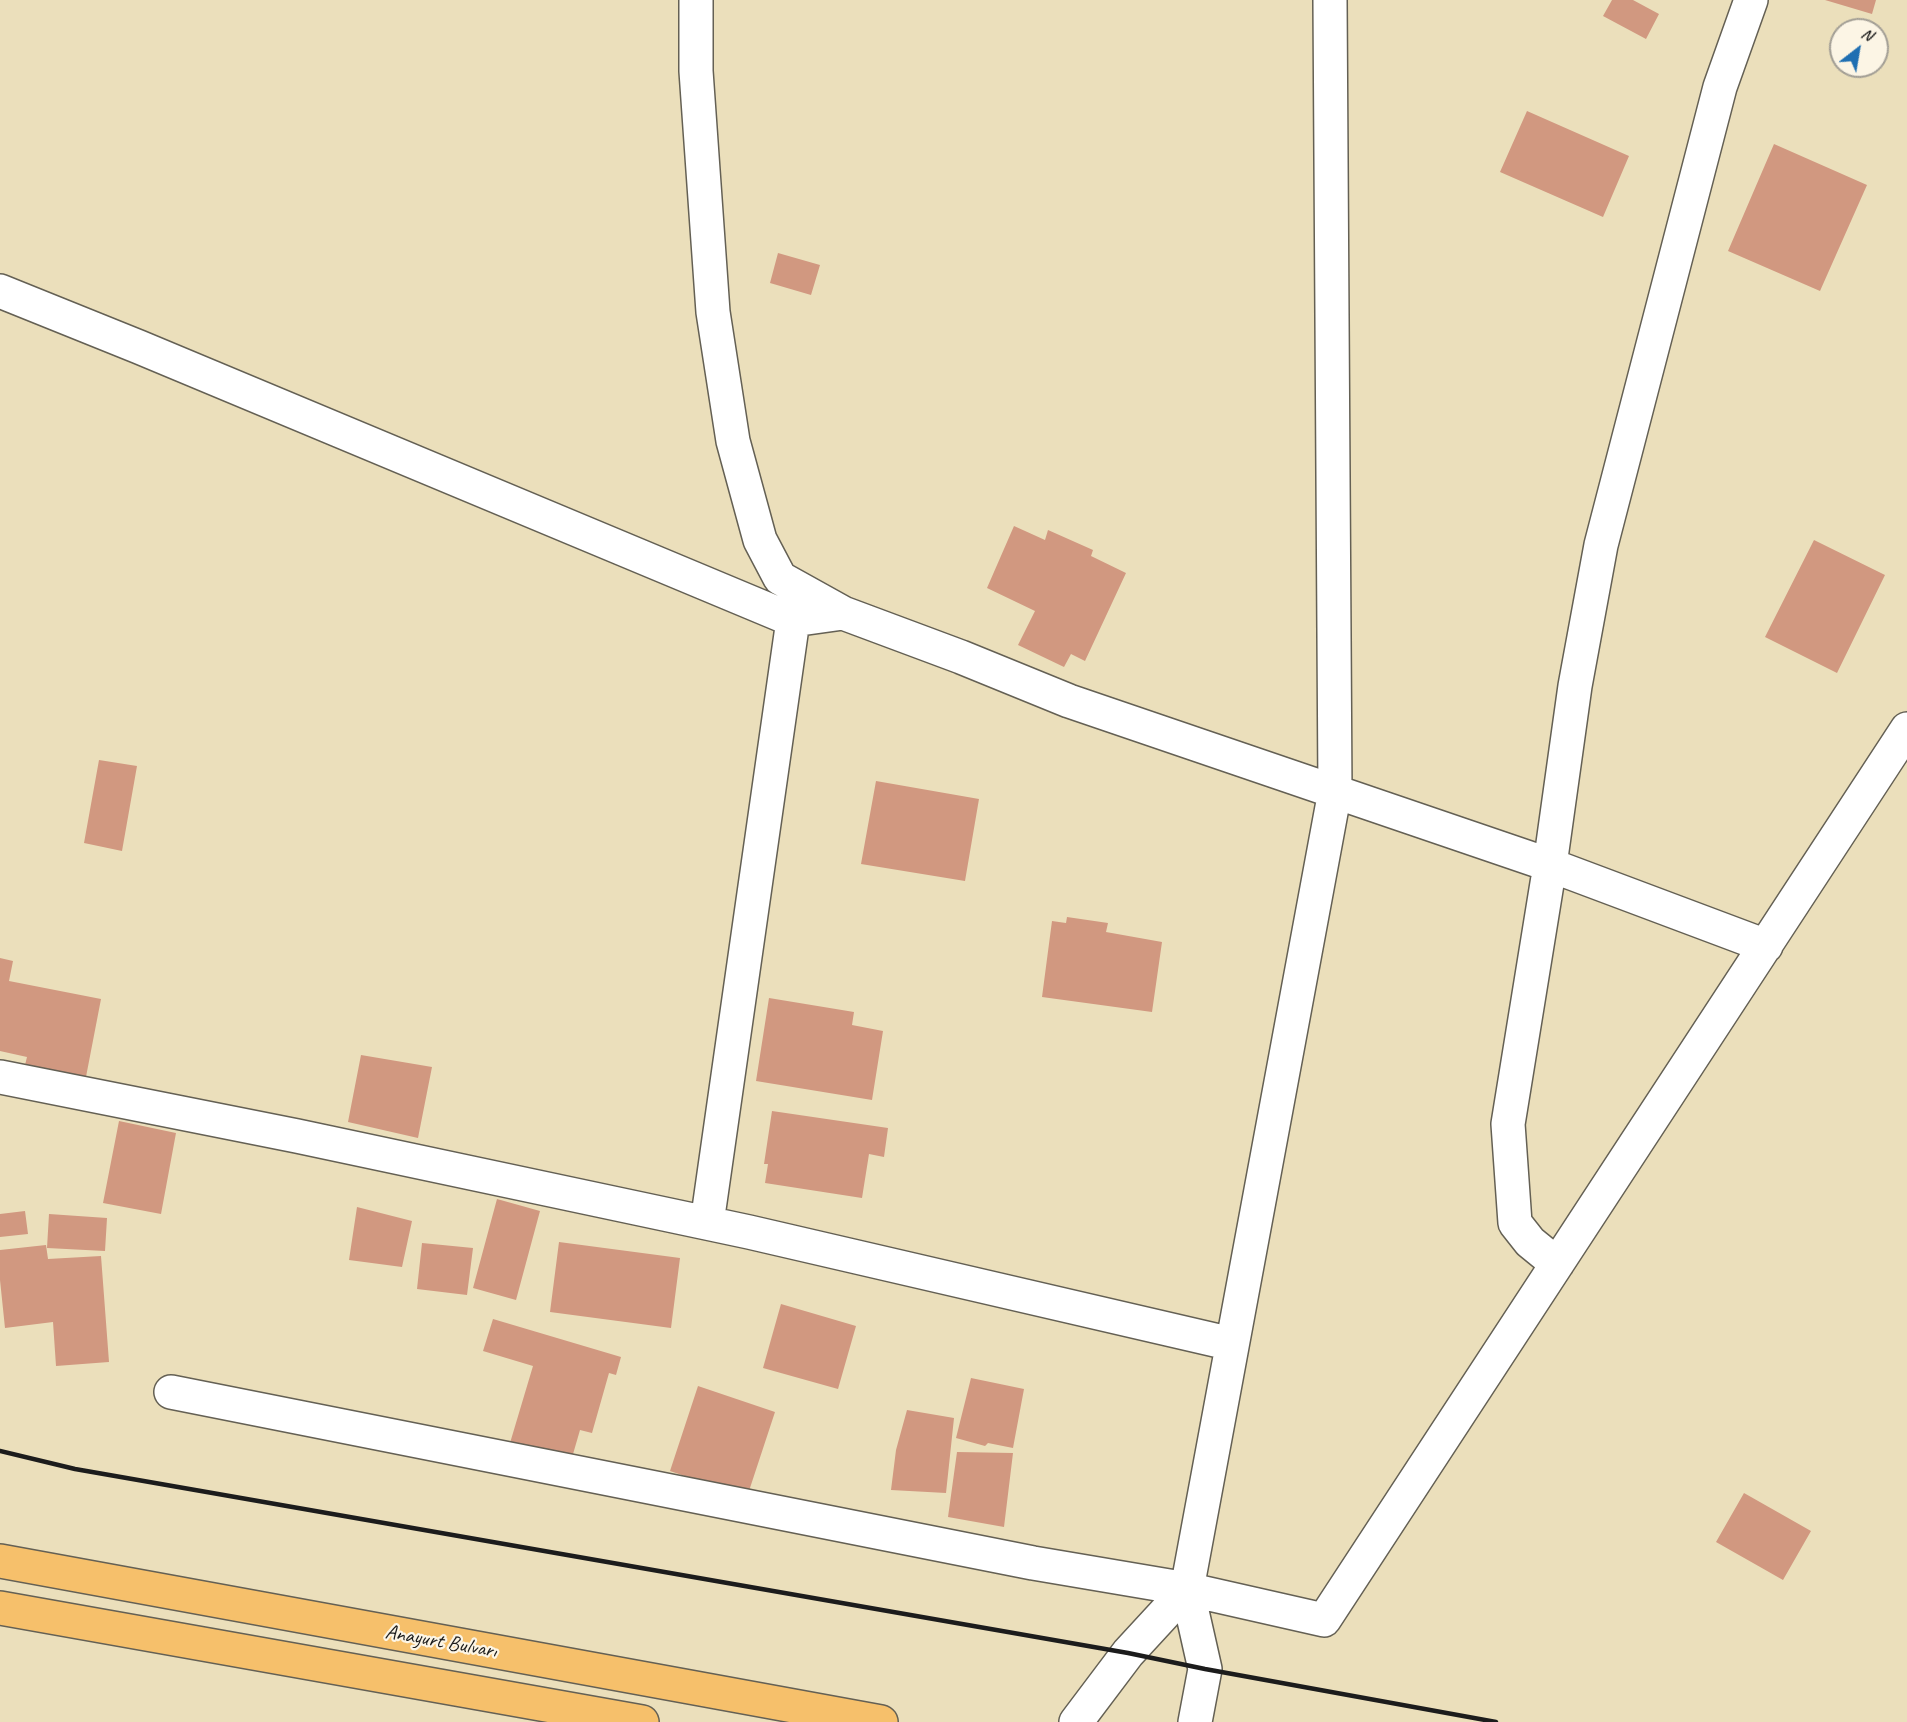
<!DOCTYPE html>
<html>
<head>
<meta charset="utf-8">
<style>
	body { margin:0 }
	#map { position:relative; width:1907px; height:1722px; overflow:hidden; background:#ebdfbb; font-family:Caveat,sans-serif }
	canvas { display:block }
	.north { position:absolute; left:1829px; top:18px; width:60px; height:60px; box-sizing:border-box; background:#fcf5e5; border:2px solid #a29e95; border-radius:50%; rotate:31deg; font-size:16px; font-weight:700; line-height:24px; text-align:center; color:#1c1c1c }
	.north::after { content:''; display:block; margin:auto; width:21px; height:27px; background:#1f6fb2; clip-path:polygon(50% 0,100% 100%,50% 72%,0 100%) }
</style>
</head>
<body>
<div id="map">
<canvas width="1907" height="1722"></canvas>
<div class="north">N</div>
</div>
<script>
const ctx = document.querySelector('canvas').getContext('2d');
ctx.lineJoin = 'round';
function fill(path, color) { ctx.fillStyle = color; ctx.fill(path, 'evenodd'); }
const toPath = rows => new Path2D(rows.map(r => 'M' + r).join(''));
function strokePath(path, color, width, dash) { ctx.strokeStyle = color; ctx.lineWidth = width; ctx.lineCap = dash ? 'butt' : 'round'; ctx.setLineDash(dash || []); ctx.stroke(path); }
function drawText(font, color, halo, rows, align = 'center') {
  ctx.font = font + ' Caveat,sans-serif'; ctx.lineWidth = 4.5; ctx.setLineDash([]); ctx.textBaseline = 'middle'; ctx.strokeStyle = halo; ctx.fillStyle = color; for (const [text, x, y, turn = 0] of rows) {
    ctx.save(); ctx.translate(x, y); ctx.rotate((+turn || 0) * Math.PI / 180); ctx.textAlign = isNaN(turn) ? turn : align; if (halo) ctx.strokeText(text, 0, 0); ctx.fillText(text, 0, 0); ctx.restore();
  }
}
fill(toPath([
	[1612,0,1633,0,1659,14,1646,39,1603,16],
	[1825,0,1876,0,1872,14],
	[1527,111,1629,156,1603,217,1500,172],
	[1774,144,1867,185,1820,291,1728,251],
	[778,253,820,265,811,295,770,283],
	[1014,526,1045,540,1048,530,1093,550,1091,556,1126,573,1085,661,1071,654,1064,667,1018,645,1035,611,987,588],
	[1814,540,1885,575,1837,673,1765,637],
	[99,760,137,766,122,851,84,843],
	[876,781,979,799,965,881,861,864],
	[1067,917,1108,923,1106,932,1162,942,1152,1012,1042,997,1052,921,1066,923],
	[0,958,13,961,9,981,101,999,85,1082,24,1069,27,1057,0,1051],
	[769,998,854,1012,852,1025,883,1031,872,1100,756,1081],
	[361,1055,432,1067,418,1138,348,1122],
	[772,1111,888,1128,884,1157,869,1154,862,1198,765,1183,768,1164,764,1164],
	[119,1121,176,1133,161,1214,103,1203],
	[497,1199,540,1211,516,1300,473,1288],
	[357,1207,412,1221,402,1267,349,1260],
	[25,1211,28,1234,0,1237,0,1214],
	[49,1214,107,1218,105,1251,47,1248],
	[559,1242,680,1258,671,1328,550,1312],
	[422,1243,473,1248,467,1295,417,1289],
	[46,1245,48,1259,101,1256,109,1362,56,1366,53,1322,5,1328,0,1280,0,1250],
	[781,1304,856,1326,838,1389,763,1368],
	[493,1319,621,1357,616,1375,609,1373,592,1433,580,1430,571,1461,510,1443,533,1366,483,1351],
	[971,1378,1024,1389,1013,1448,988,1443,985,1446,956,1438],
	[698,1386,775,1412,747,1497,670,1471],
	[907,1410,954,1418,946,1493,891,1490,896,1450],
	[957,1452,1013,1453,1004,1527,948,1517],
	[1744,1493,1811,1531,1783,1580,1716,1542]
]), '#d19880');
const minor = toPath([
	[696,0,696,71,713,312,733,441,760,540,780,578,843,613],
	[0,291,139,347,793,620,843,613,961,657,1069,701,1550,865,1766,946],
	[0,1077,297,1136,749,1232,1232,1344],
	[707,1223,793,620],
	[1557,1264,1530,1242,1515,1223,1508,1124,1550,865,1575,686,1601,545,1720,87,1751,0],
	[171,1392,1033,1563,1187,1589,1324,1620,1907,729],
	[1076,1722,1128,1653,1187,1589],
	[1195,1722,1205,1669,1187,1589,1335,791,1330,0]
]);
const major = toPath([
	[0,1561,881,1722],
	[0,1608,642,1722]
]);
strokePath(minor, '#646054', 36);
strokePath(major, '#646054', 36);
strokePath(minor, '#fff', 33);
strokePath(major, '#f6c06b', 33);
strokePath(toPath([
	[0,1451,75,1469,1128,1653,1205,1669,1496,1722]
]), '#1c1c1c', 4.5);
drawText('21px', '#1c1c1c', '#fcf5e5', [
	["Anayurt Bulvarı",441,1642,10]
]);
</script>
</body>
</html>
